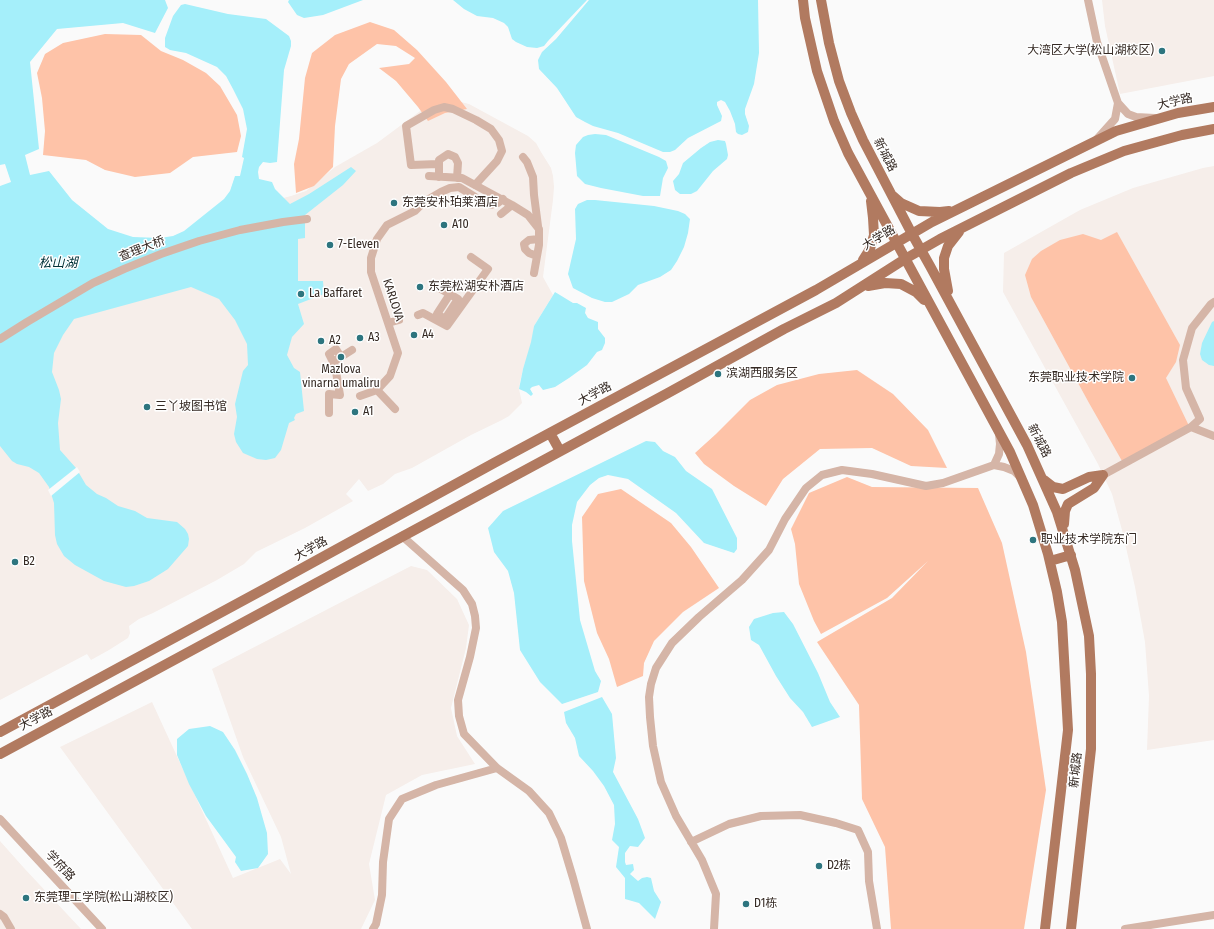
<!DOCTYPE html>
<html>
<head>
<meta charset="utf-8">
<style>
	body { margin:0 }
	canvas { display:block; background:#fafafa }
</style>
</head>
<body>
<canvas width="1214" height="929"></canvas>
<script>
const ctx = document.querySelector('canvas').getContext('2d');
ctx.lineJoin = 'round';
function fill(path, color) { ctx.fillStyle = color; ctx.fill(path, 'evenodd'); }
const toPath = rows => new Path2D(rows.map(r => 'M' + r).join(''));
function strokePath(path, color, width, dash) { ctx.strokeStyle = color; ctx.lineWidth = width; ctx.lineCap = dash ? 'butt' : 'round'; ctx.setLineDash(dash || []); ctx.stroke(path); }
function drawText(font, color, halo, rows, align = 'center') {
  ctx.font = font + ' "Fira Sans Condensed","Noto Sans SC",sans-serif'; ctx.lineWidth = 3; ctx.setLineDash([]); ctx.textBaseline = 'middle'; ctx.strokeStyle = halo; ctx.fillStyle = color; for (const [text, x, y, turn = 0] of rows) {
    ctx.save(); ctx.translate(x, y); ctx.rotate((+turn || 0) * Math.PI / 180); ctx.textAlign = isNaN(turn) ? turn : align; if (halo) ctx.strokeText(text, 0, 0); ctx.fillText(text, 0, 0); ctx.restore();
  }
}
fill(toPath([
	[1102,0,1214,0,1214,76,1120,94,1105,26],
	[453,100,469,104,528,136,536,143,541,152,551,168,553,176,554,187,553,200,543,277,553,295,534,326,532,342,523,369,520,382,519,389,522,403,509,416,502,420,471,435,412,468,395,474,383,484,368,491,359,479,346,494,353,501,305,528,256,552,244,564,217,580,153,613,139,619,129,626,130,633,128,638,109,650,91,660,87,654,0,700,0,314,203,228,237,210,291,196,306,191,335,167,377,143,431,103],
	[1214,166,1214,740,1147,750,1149,696,1145,642,1135,587,1122,530,1112,494,1098,464,1003,292,1004,253,1080,210,1133,188,1203,168],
	[411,566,427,570,457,599,469,625,466,648,451,708,457,736,475,764,422,775,386,795,369,864,375,900,361,929,192,929,60,747,152,702,233,878,280,859,291,874,281,837,243,757,212,669],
	[0,841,24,868,81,929,0,929]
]), '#f6eeea');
fill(toPath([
	[370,22,394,30,417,50,446,82,467,109,445,113,428,121,418,107,396,81,379,68,409,64,415,58,396,46,377,44,349,64,341,79,335,126,333,167,314,186,296,193,294,164,299,139,305,78,312,53,335,35],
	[105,34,141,35,161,51,183,60,206,73,220,86,237,115,241,136,237,152,193,157,170,173,135,177,105,170,86,160,43,155,45,131,42,98,37,73,45,54,63,43],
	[1117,232,1180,345,1176,362,1166,378,1190,428,1122,461,1089,403,1031,297,1025,275,1032,259,1041,251,1060,240,1083,234,1101,240],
	[857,370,893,394,928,430,947,468,911,466,872,448,820,449,783,479,766,506,734,486,704,464,695,453,716,434,750,400,777,385,819,374],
	[847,477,872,487,978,488,1002,543,1026,652,1046,790,1024,929,891,929,885,847,862,799,859,705,817,642,892,598,928,561,887,598,821,634,814,621,799,584,795,544,791,529,809,493],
	[621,489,671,523,691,547,719,588,683,612,654,641,644,663,643,676,617,687,609,659,597,633,584,581,582,517,598,494]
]), '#fec3a8');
fill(toPath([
	[0,0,165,0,168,8,155,33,123,23,57,29,30,62,39,149,25,155,30,175,49,171,72,200,108,229,133,237,160,238,173,236,184,231,224,199,230,191,235,176,240,176,244,158,242,157,247,129,243,109,233,89,226,76,217,67,186,53,170,50,165,47,165,38,173,16,181,5,185,4,228,14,266,19,289,36,291,41,291,46,284,70,277,162,270,163,263,162,259,167,258,172,259,179,272,182,275,189,290,204,309,194,351,167,356,171,343,185,305,215,305,238,298,239,298,281,323,281,324,294,298,304,304,324,292,337,287,355,294,368,300,372,304,411,296,414,294,418,295,420,289,423,281,450,275,458,266,460,257,459,243,453,236,442,234,434,237,417,235,404,243,371,248,365,247,344,235,320,219,299,191,287,74,319,63,335,54,353,52,372,59,390,61,399,58,423,60,450,76,468,86,485,97,494,106,498,118,506,135,511,147,518,177,522,185,529,188,534,189,539,188,546,168,569,149,581,134,586,126,587,104,581,75,565,64,556,57,544,55,535,54,503,49,487,39,473,29,467,17,464,12,461,0,446,0,186,11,182,5,164,0,165],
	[289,0,363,0,323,15,304,18,297,15,288,2],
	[453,0,587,0,548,41,544,46,537,48,527,47,516,42,512,39,508,27,504,23,493,18,477,16,464,9],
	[589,0,758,0,759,53,754,84,745,109,745,114,749,126,748,132,742,135,738,134,736,132,735,124,730,111,725,102,721,100,717,102,717,105,722,116,721,121,688,138,675,150,670,152,663,152,618,133,593,126,585,122,576,117,557,88,539,69,538,60,542,52,556,39],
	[595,134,606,135,659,157,666,161,668,168,663,178,660,196,643,196,601,188,585,184,577,176,575,153,576,145,583,137,588,135],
	[718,140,725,141,726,144,728,155,727,159,713,171,697,191,691,194,680,194,675,190,673,181,679,174,683,163,701,148,710,142],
	[587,200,595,200,654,206,678,211,685,214,690,219,688,233,684,247,677,261,671,270,660,277,638,285,629,294,612,302,605,302,592,298,573,288,568,274,576,239,575,209,578,204],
	[555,292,573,303,577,303,586,308,585,313,588,318,598,322,598,329,605,338,605,343,602,350,597,352,587,365,569,378,555,387,543,390,539,385,532,387,530,389,533,394,531,396,526,392,519,389,523,369,531,342,534,326],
	[1214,321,1214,366,1209,365,1202,360,1200,354,1202,343,1212,322],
	[646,441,655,442,663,451,675,457,686,471,712,489,737,538,737,549,734,553,704,543,676,513,628,479,608,475,599,478,590,485,577,502,572,525,572,541,580,620,595,671,601,681,598,692,562,704,540,682,520,650,514,593,508,571,494,552,488,528,503,511],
	[784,612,793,624,818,673,830,702,840,717,812,727,803,712,790,698,776,676,759,645,751,640,749,627,754,619,773,613],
	[602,697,612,714,616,758,613,772,638,819,645,838,638,847,630,846,625,853,625,862,626,865,633,864,634,870,630,874,638,881,642,878,647,877,651,878,654,891,661,902,655,919,639,903,625,899,625,878,616,867,619,847,612,840,615,824,614,805,604,786,593,771,579,756,575,738,566,723,564,712],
	[210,726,223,732,235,750,247,774,257,798,267,833,268,854,258,868,241,871,235,862,236,857,206,816,189,784,177,755,177,739,189,729]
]), '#a5effa');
fill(toPath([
	[77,467,80,472,51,496,48,490]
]), '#fafafa');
strokePath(toPath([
	[1088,0,1097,42,1118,103,1115,119,1097,139],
	[1118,103,1128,114,1136,117,1155,118],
	[523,157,527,162,533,177,534,195,538,226],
	[438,164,411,165,406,126,434,110,444,107,453,109,476,120,491,129,499,140,502,151,497,161,475,185],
	[429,176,462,178,512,205,528,215,539,229,539,245,534,273],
	[439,177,439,160,448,154,455,157,458,163,457,178],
	[501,214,512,205],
	[537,256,529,253,525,249,524,244,529,240,539,239],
	[441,289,458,299,445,319,437,314,450,294],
	[1214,302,1211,304,1192,328,1183,360,1186,388,1200,419,1191,427,1214,436],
	[418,315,423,313,447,326,488,269,471,257],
	[388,323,399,320],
	[0,339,27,322,93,283,124,269,161,254,199,241,240,230,283,222,307,219],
	[341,357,352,350],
	[377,390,395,409],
	[360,396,377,390,390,376,398,353,371,272,371,258,377,239,387,225,415,211,424,202,441,192,450,188,459,187,483,202,491,205,498,203,503,199],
	[329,413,329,394,340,395,335,366,329,354,336,349,341,357,333,362],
	[999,434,1000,444,999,454,994,465,1004,467,1014,471,1021,478],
	[1103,475,1191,427],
	[402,536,463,590,472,604,475,616,476,628,470,657,458,700,459,716,464,734,497,768,529,791,549,813,561,838,573,878,587,929],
	[0,819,102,929],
	[691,842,729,824,761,816,800,815,836,823,858,830,868,852,869,881,877,929],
	[0,914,4,917,11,929],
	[373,929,376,924,382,895,383,862,389,819,402,799,436,785,497,768],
	[714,929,716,894,702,860,676,816,661,782,653,746,650,717,649,697,651,684,656,668,672,643,699,617,742,580,769,550,785,519,806,488,822,475,842,470,872,474,926,486,943,483,994,465],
	[1125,929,1214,915]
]), '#d5b5a7', 8);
strokePath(toPath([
	[803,0,805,18,817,71,834,121,848,153,1010,452,1033,505,1048,554,1057,592,1062,622,1068,730,1045,929],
	[821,0,829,43,839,81,851,113,863,140,912,234,930,266,1027,445,1057,512,1075,570,1089,636,1091,674,1091,749,1071,929],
	[893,196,901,203,919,211,940,212,949,211],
	[863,260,870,249,874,235,873,218,871,201],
	[868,286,885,283,901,284,916,292,924,300],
	[948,291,944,269,944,258,948,246,959,232],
	[550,433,560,451],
	[1044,480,1053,487,1063,489,1089,477,1103,475],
	[1064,524,1065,511,1068,504,1094,488,1103,475],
	[1050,561,1071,555],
	[0,732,268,587,494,463,816,290,932,222,1116,131,1178,113,1214,107],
	[0,754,668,393,784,329,836,303,905,259,940,239,1071,173,1124,151,1182,135,1214,129]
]), '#b17a60', 10);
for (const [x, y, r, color] of [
	[1162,51,4,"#2d757f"],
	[394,203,4,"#2d757f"],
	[444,225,4,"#2d757f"],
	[330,245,4,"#2d757f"],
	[420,287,4,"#2d757f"],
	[301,294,4,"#2d757f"],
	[414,335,4,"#2d757f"],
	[360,338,4,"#2d757f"],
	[321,341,4,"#2d757f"],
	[341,357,4,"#2d757f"],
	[718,374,4,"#2d757f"],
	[1132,378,4,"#2d757f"],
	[147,407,4,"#2d757f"],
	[355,412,4,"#2d757f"],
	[1033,540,4,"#2d757f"],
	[15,562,4,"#2d757f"],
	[819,866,4,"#2d757f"],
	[26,898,4,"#2d757f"],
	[746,904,4,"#2d757f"]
]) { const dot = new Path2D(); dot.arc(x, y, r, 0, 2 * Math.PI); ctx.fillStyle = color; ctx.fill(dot); strokePath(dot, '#fff', 1.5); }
drawText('12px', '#342923', '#fff', [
	["大湾区大学(松山湖校区)",1154,51,"right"],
	["东莞安朴珀莱酒店",402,203],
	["A10",452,225],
	["7-Eleven",338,245],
	["东莞松湖安朴酒店",428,287],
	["La Baffaret",309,294],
	["A4",422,335],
	["A3",368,338],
	["A2",329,341],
	["Mazlova",341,370,"center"],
	["vinarna umaliru",341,384,"center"],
	["滨湖西服务区",726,374],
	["东莞职业技术学院",1124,378,"right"],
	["三丫坡图书馆",155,407],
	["A1",363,412],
	["职业技术学院东门",1041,540],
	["B2",23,562],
	["D2栋",827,866],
	["东莞理工学院(松山湖校区)",34,898],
	["D1栋",754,904]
], 'left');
drawText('12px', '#342923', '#fff', [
	["大学路",1175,102,-13],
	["新城路",885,155,63],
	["大学路",879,238,-31],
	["查理大桥",142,249,-21],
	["KARLOVA",393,300,72],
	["大学路",595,394,-28],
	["新城路",1039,441,63],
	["大学路",311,549,-29],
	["大学路",36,719,-28],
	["新城路",1076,770,-84],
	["学府路",60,866,47]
]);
drawText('italic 13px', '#013238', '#fff', [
	["松山湖",58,263]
]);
</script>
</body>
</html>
